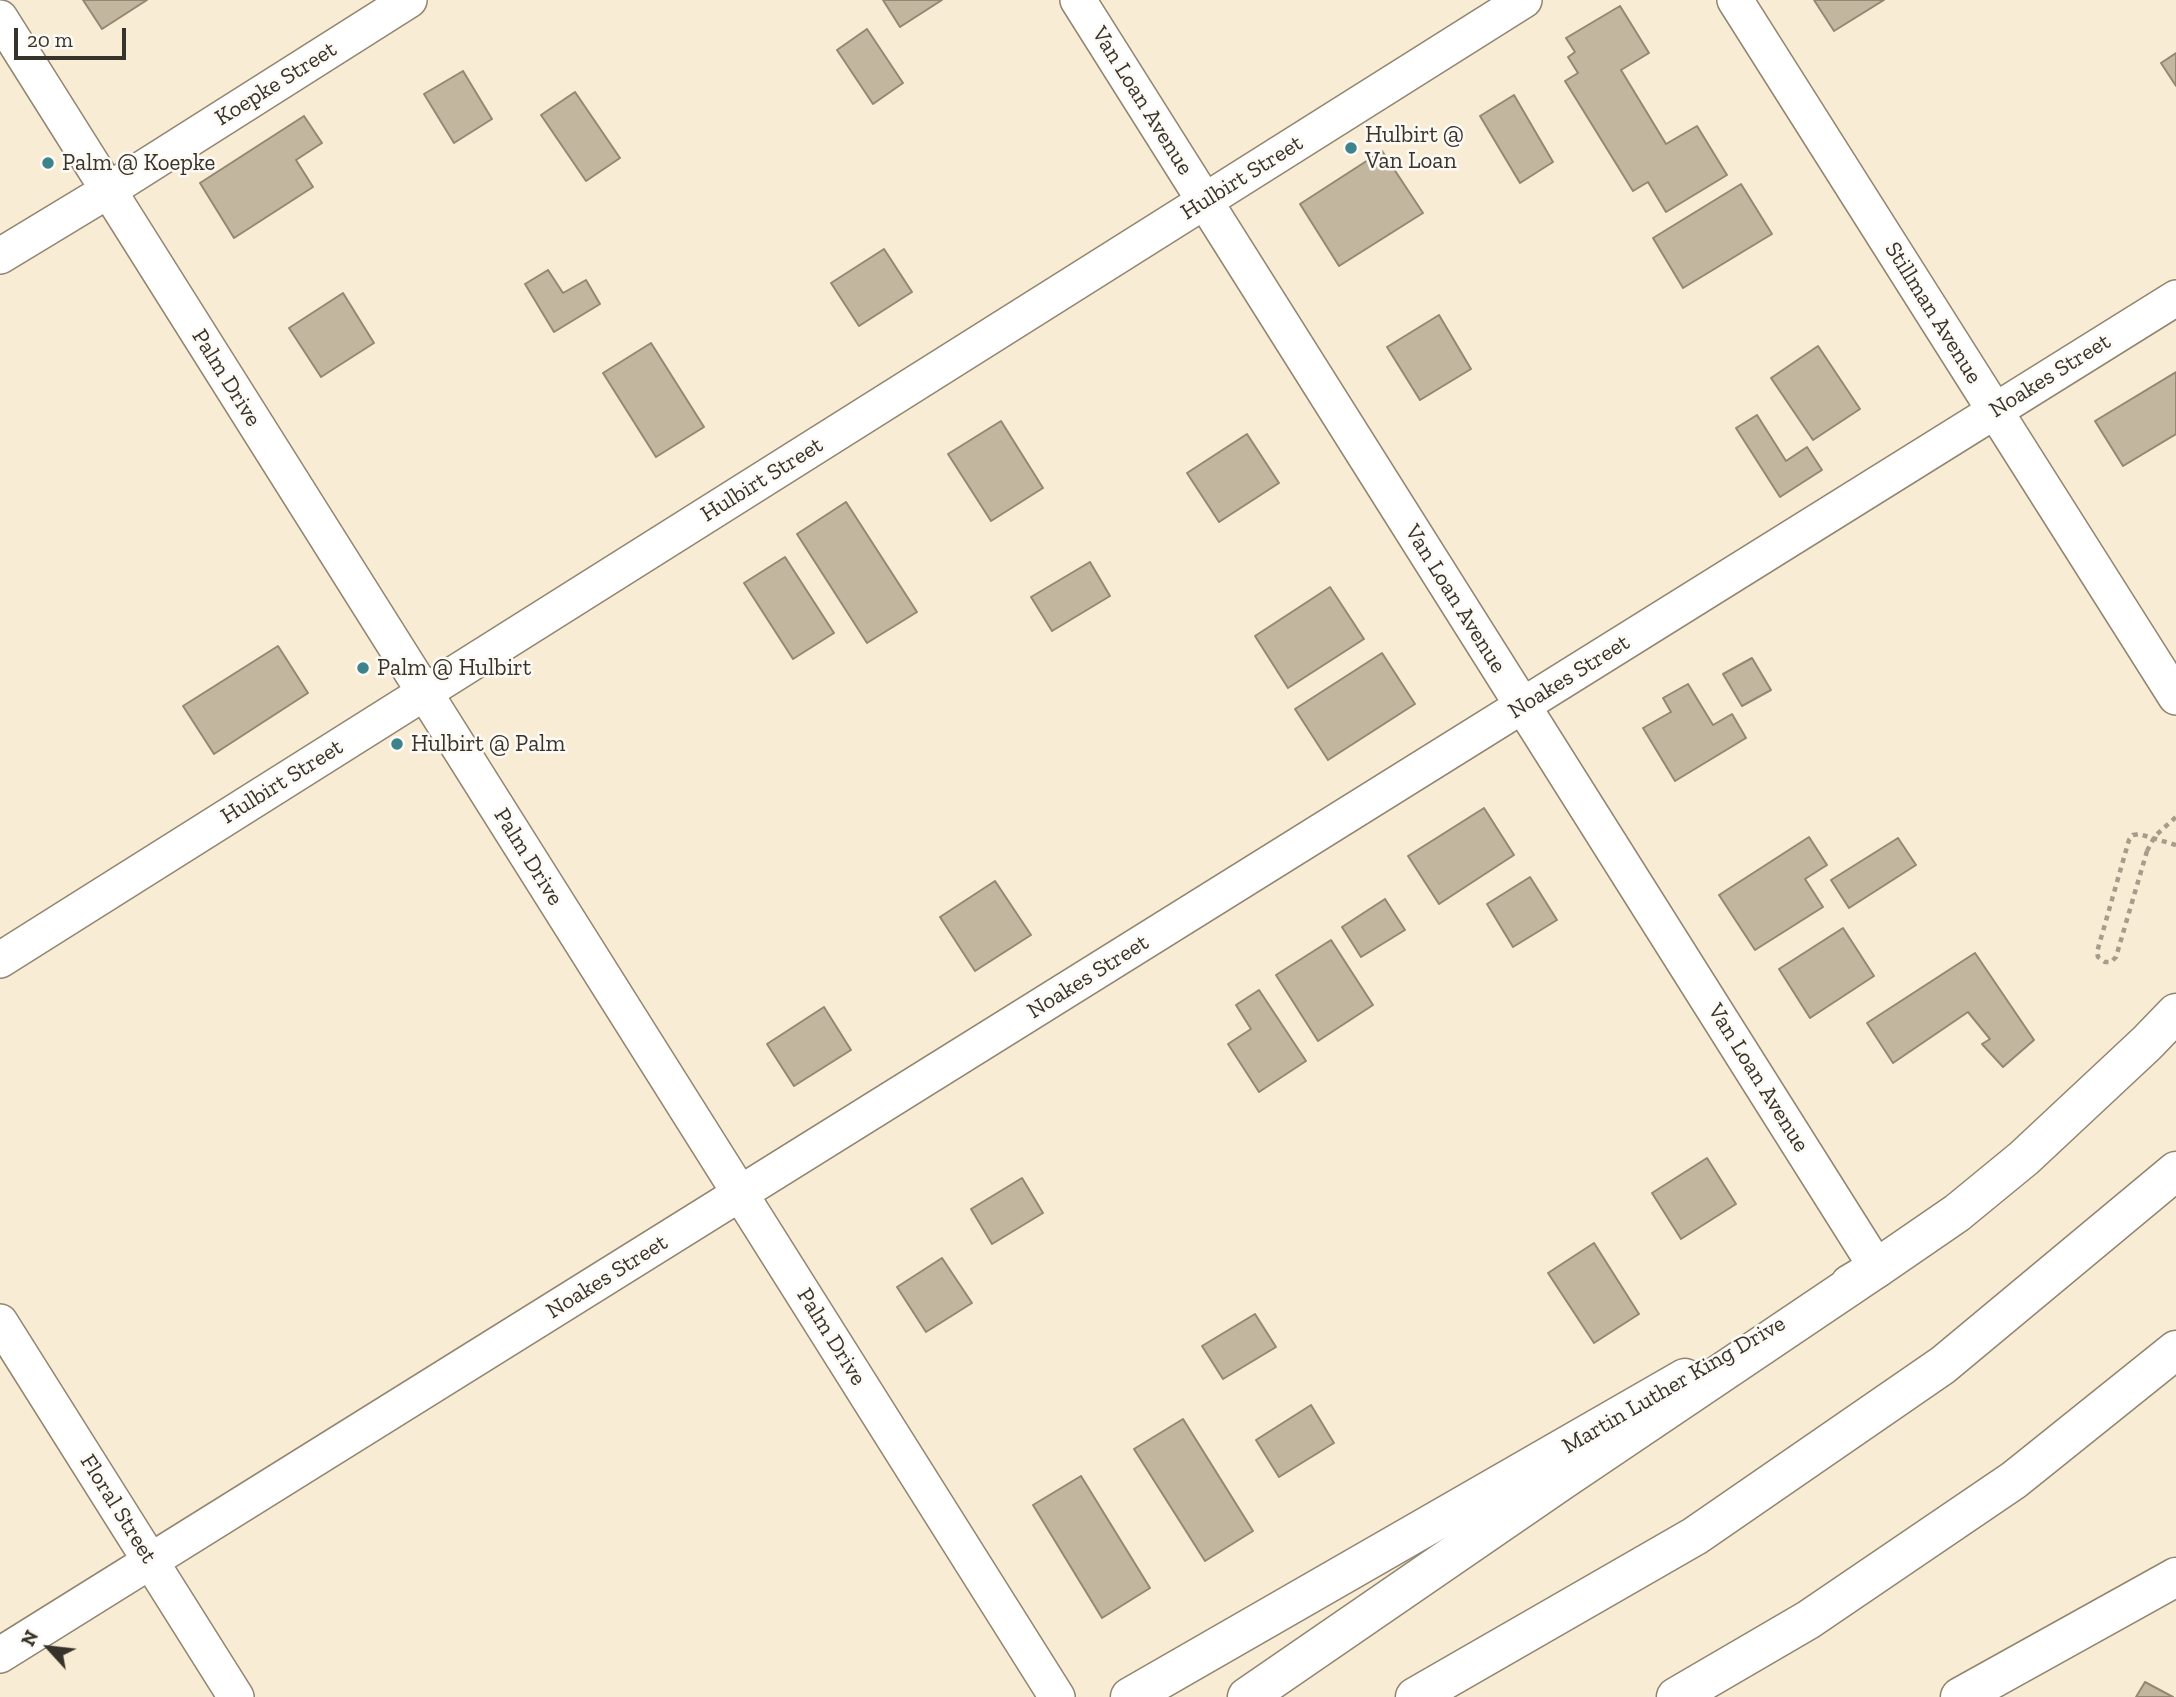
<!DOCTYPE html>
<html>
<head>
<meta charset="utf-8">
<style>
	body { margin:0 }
	#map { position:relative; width:2176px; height:1697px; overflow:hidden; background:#f9ecd4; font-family:"Zilla Slab",serif }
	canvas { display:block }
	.north { position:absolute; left:14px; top:1613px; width:70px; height:70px; -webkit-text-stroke:5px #fdfaf5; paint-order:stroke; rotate:297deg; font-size:19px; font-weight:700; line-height:28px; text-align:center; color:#38332a }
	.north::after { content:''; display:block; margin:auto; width:24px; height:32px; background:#38332a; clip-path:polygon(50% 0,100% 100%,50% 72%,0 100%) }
	.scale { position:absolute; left:14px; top:28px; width:112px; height:32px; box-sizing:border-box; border:4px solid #38332a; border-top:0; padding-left:9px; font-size:21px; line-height:24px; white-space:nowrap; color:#38332a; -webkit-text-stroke:5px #fdfaf5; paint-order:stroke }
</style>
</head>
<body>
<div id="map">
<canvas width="2176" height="1697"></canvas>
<div class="north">N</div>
<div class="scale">20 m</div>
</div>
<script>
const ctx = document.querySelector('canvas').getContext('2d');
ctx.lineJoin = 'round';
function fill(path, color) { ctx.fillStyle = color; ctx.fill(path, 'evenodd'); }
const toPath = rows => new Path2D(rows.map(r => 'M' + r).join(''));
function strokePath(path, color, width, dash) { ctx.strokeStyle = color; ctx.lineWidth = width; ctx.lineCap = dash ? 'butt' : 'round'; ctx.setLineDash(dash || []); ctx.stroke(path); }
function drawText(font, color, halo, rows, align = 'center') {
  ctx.font = font + ' "Zilla Slab",serif'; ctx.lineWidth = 5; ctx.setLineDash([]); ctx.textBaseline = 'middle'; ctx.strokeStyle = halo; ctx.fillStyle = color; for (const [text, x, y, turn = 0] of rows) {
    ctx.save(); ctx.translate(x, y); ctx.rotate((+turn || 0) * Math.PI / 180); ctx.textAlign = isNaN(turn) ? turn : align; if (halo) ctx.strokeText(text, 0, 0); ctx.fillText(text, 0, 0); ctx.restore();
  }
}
const building = toPath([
	[83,0,147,0,102,29,83,0],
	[883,0,942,0,900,27,883,0],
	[1814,0,1884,0,1834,31,1814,0],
	[1620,6,1649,53,1621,70,1666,144,1697,126,1727,175,1666,212,1648,182,1633,191,1565,81,1578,73,1568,57,1575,52,1566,38,1620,6],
	[867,29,903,83,873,104,837,50,867,29],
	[2176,53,2176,86,2161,63,2176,53],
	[463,71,492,119,454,143,424,94,463,71],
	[575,92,620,158,586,181,541,115,575,92],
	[1514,95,1553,162,1520,183,1480,116,1514,95],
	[304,116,322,143,296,160,313,187,234,238,200,183,304,116],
	[1382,151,1423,213,1339,266,1300,204,1382,151],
	[1741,184,1772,234,1683,288,1653,238,1741,184],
	[884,249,912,292,859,326,831,283,884,249],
	[548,270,563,293,586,280,600,304,554,332,525,284,548,270],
	[343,293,374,343,321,377,289,328,343,293],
	[1439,315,1471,369,1420,400,1387,347,1439,315],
	[651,343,704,427,656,457,603,373,651,343],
	[1818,346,1860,409,1813,440,1771,378,1818,346],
	[2176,372,2176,434,2123,466,2095,421,2176,372],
	[1757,415,1786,461,1807,447,1822,470,1780,497,1736,428,1757,415],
	[1001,421,1043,488,991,521,948,454,1001,421],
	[1247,434,1279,483,1219,522,1187,473,1247,434],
	[846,502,917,612,867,643,797,534,846,502],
	[785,557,834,633,793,659,744,583,785,557],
	[1090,562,1110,596,1052,631,1031,597,1090,562],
	[1330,587,1364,639,1288,688,1255,636,1330,587],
	[278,646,308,693,214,754,183,706,278,646],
	[1382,653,1415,704,1328,760,1295,709,1382,653],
	[1752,658,1771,690,1742,706,1723,674,1752,658],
	[1688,684,1713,725,1732,714,1746,738,1675,781,1643,728,1671,712,1663,698,1688,684],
	[1484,808,1514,855,1439,904,1408,856,1484,808],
	[1809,837,1827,865,1805,879,1823,907,1755,950,1719,895,1809,837],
	[1898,838,1916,865,1849,908,1831,880,1898,838],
	[1530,877,1557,920,1513,947,1487,904,1530,877],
	[995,881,1031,935,975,971,940,917,995,881],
	[1385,899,1405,930,1361,957,1342,927,1385,899],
	[1843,928,1874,976,1810,1018,1779,969,1843,928],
	[1331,940,1373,1005,1318,1041,1276,975,1331,940],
	[1975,953,2034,1040,2003,1067,1982,1044,1990,1039,1968,1012,1893,1063,1867,1023,1975,953],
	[1259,990,1306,1061,1259,1092,1228,1044,1251,1029,1236,1005,1259,990],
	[824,1007,851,1050,794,1086,767,1044,824,1007],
	[1707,1158,1736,1204,1681,1239,1652,1193,1707,1158],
	[1022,1178,1043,1213,992,1244,971,1209,1022,1178],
	[1594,1243,1639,1314,1594,1343,1548,1273,1594,1243],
	[942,1258,972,1303,926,1332,897,1287,942,1258],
	[1255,1314,1276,1347,1223,1379,1202,1346,1255,1314],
	[1311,1405,1334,1443,1279,1477,1256,1440,1311,1405],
	[1183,1419,1253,1531,1205,1561,1134,1449,1183,1419],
	[1081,1476,1150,1588,1102,1618,1033,1505,1081,1476],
	[2145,1682,2173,1697,2136,1697,2145,1682]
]);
fill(building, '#c3b69f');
strokePath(building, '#948872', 2);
const minor = toPath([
	[1078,0,1877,1268],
	[1735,0,2176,697],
	[0,18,1057,1697],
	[0,256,109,190,409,0],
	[0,960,1524,0],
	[0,1322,236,1697],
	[0,1655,2176,298]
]);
const secondary = toPath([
	[1850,1284,1877,1268,1957,1213,2024,1158,2147,1043,2176,1013],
	[1130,1697,1685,1378],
	[1960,1697,2176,1577]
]);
const motorway = toPath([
	[1247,1697,1561,1481,1877,1268],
	[1415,1697,1695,1536,1943,1365,2176,1171],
	[1676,1697,1808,1620,2014,1480,2176,1350]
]);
strokePath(minor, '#918570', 38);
strokePath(secondary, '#918570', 41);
strokePath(motorway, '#918570', 41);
strokePath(toPath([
	[2147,851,2155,836,2176,817]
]), '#a69c8b', 4.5, [5, 5]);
strokePath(minor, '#fff', 35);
strokePath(secondary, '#fff', 38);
strokePath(motorway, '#fff', 38);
strokePath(toPath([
	[2147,851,2116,957,2111,962,2105,962,2098,957,2097,952,2129,840,2133,835,2139,834,2176,845]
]), '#a69c8b', 4.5, [5, 5]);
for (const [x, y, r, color] of [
	[1351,148,7,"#3c838c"],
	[48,163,7,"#3c838c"],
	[363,668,7,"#3c838c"],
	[397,744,7,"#3c838c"]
]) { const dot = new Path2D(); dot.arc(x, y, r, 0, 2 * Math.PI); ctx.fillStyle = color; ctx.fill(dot); strokePath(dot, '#fdfaf5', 2.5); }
drawText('23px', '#38332a', '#fdfaf5', [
	["Koepke Street",276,84,-32],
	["Van Loan Avenue",1142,101,58],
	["Hulbirt Street",1242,178,-32],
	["Stillman Avenue",1933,313,58],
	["Noakes Street",2050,376,-32],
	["Palm Drive",226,378,58],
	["Hulbirt Street",762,480,-32],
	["Van Loan Avenue",1455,599,58],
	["Noakes Street",1569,677,-32],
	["Hulbirt Street",282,782,-32],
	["Palm Drive",528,857,58],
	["Noakes Street",1088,977,-32],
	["Van Loan Avenue",1758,1078,58],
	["Noakes Street",607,1277,-32],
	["Palm Drive",831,1337,58],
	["Martin Luther King Drive",1674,1385,-30],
	["Floral Street",118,1509,58]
]);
drawText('23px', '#38332a', '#fdfaf5', [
	["Hulbirt @",1365,135],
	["Van Loan",1365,161],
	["Palm @ Koepke",62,163],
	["Palm @ Hulbirt",377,668],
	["Hulbirt @ Palm",411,744]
], 'left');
</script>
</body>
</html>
